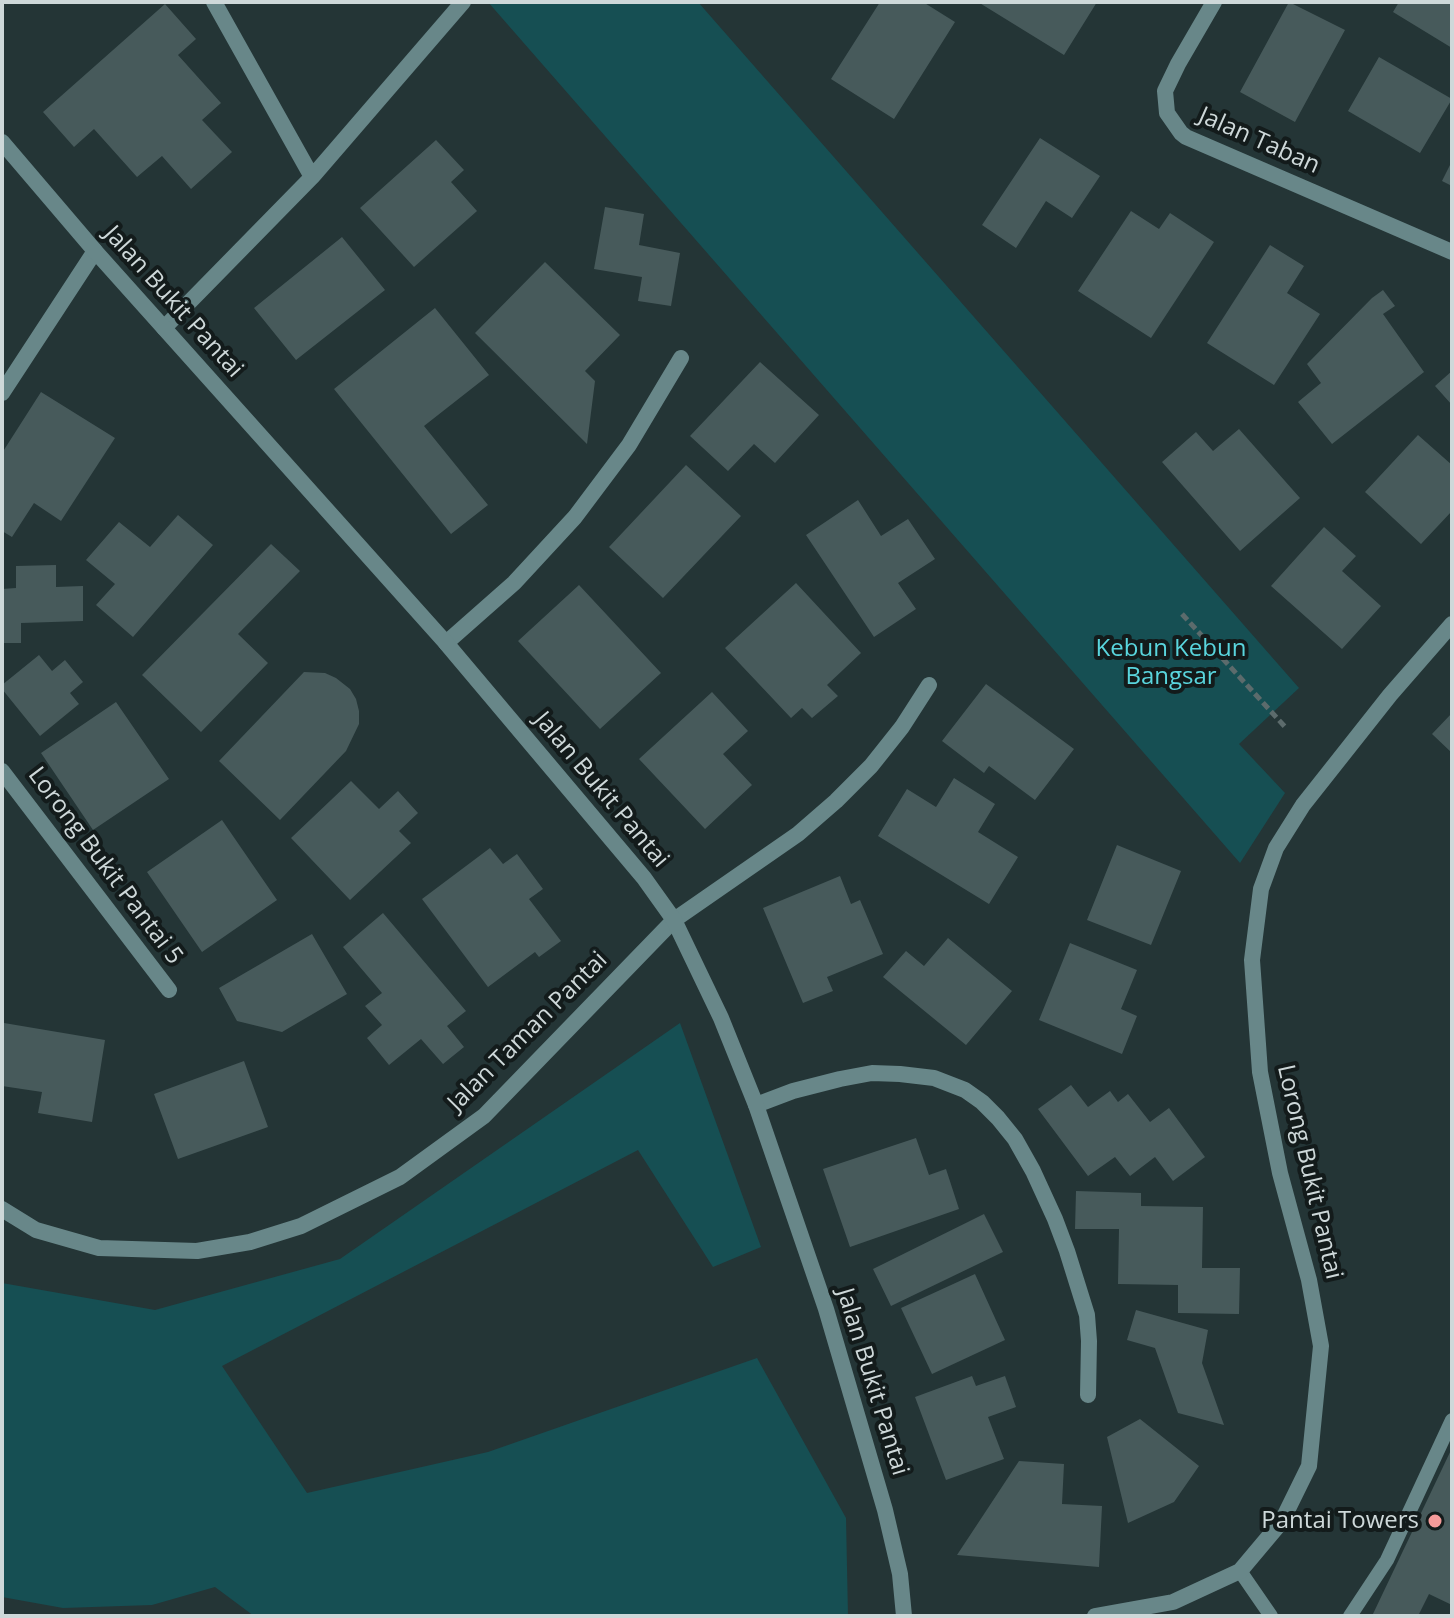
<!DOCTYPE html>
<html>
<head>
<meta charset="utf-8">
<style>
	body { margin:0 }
	#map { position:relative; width:1454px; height:1618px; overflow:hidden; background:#243536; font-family:"Open Sans",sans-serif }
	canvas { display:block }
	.frame { position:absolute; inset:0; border:4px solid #ced8d9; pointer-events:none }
</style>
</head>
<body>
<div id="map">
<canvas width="1454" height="1618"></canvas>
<div class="frame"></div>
</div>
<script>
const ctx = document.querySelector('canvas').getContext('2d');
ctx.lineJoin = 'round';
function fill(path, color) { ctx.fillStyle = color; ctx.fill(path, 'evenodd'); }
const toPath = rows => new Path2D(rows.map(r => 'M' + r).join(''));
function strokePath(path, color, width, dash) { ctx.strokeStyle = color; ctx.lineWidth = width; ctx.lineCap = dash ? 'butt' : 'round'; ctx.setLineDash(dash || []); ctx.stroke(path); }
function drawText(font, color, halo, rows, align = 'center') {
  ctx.font = font + ' "Open Sans",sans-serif'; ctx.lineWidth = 8; ctx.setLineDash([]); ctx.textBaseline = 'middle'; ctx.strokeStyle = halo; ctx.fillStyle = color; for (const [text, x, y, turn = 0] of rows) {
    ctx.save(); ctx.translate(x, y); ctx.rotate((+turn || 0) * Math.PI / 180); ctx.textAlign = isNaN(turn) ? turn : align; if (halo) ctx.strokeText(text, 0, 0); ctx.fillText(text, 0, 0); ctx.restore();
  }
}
fill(toPath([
	[488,2,698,2,1299,688,1239,744,1285,793,1240,863],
	[680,1023,761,1247,713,1267,638,1150,222,1366,307,1493,488,1452,757,1358,846,1518,848,1616,254,1616,215,1587,152,1605,63,1608,2,1597,2,1283,155,1310,340,1259]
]), '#164f53');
fill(toPath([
	[880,2,923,2,955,22,894,119,831,79],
	[978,2,1097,2,1064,55],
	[1289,2,1345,30,1295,122,1240,92],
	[1399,2,1452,2,1452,48,1393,12],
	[165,4,196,39,178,55,221,103,202,120,232,152,191,189,162,156,137,177,94,129,74,147,43,112],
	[1379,57,1452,99,1420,153,1348,111],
	[1040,138,1100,176,1072,218,1046,201,1016,248,982,225],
	[436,140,464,170,451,182,477,211,414,267,360,208],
	[1452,161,1452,186,1442,181],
	[605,207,644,214,639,245,680,253,671,306,638,301,642,277,594,269],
	[1131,211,1159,229,1170,213,1214,242,1151,338,1078,291],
	[342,237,385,290,296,360,254,308],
	[1270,245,1304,266,1287,293,1320,314,1274,385,1207,343],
	[545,262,620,335,585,371,595,381,587,444,475,333],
	[1383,290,1395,306,1383,314,1424,372,1332,444,1298,402,1321,383,1307,364,1372,298],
	[435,308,489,375,424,426,488,505,451,534,334,389],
	[760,362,819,415,775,463,754,444,728,471,690,436],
	[1452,371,1452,405,1435,386],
	[41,392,115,438,61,521,34,503,12,537,2,531,2,453],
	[1239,429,1300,498,1240,551,1162,462,1196,432,1213,451],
	[1418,435,1452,465,1452,511,1421,544,1365,492],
	[686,465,741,516,663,598,609,547],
	[858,500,881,536,908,519,935,559,898,583,916,609,874,637,806,535],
	[178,515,213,545,133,637,96,605,115,584,86,560,119,522,150,547],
	[1324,527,1356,556,1342,571,1381,606,1342,649,1271,586],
	[271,544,300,571,238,634,268,663,201,732,142,675],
	[56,565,56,587,83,586,83,621,21,623,21,643,2,643,2,589,16,588,16,566],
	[796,583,861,653,827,685,838,696,812,718,802,708,791,718,725,648],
	[579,585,661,673,600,729,518,641],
	[39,655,52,671,65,660,83,682,70,693,79,704,40,736,2,689,2,685],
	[304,672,325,673,336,678,350,689,356,699,359,711,359,724,346,751,280,820,219,761],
	[986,684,1074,749,1035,800,989,766,984,773,942,741],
	[712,692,748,731,723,754,752,785,705,829,639,759],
	[116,702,169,779,93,830,41,753],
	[1452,713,1452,753,1432,734],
	[954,778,995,804,978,832,1018,857,989,904,878,836,907,789,936,807],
	[351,781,379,809,398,791,418,813,399,831,411,843,350,900,291,838],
	[222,820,277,900,202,952,147,872],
	[1117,845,1181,871,1151,945,1087,920],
	[490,848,503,864,517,854,543,889,529,899,561,941,539,957,535,952,488,987,422,899],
	[840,876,851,904,860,900,883,954,827,977,833,991,803,1003,763,908],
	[383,913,466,1011,447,1026,464,1047,443,1064,421,1039,389,1065,367,1038,382,1025,365,1006,382,993,343,947],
	[312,934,347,994,282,1032,237,1021,219,988],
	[948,938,1012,991,966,1045,883,977,906,951,924,966],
	[1070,943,1137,970,1121,1009,1137,1016,1122,1054,1039,1020],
	[4,1023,105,1040,92,1122,38,1113,42,1092,2,1086,2,1034],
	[244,1061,268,1127,178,1159,154,1094],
	[1071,1085,1088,1107,1110,1091,1118,1102,1128,1094,1150,1122,1169,1108,1205,1157,1173,1181,1155,1157,1130,1176,1115,1157,1088,1176,1038,1109],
	[916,1138,929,1175,946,1169,959,1209,850,1247,823,1169],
	[1076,1191,1141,1193,1141,1206,1203,1207,1202,1268,1240,1268,1239,1314,1178,1313,1178,1285,1118,1284,1119,1229,1075,1229],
	[984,1214,1003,1252,891,1306,873,1269],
	[975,1274,1005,1340,932,1374,901,1308],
	[1136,1310,1208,1330,1202,1363,1224,1425,1178,1413,1155,1348,1127,1340],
	[972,1376,976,1386,1005,1376,1016,1407,988,1417,1004,1459,946,1480,915,1397],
	[1140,1419,1199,1466,1174,1502,1128,1523,1107,1437],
	[1452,1448,1452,1605,1429,1594,1418,1616,1372,1616],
	[1019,1461,1064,1464,1062,1504,1102,1506,1099,1567,957,1555]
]), '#475a5b');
strokePath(toPath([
	[1182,614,1287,729]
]), '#5c6b6c', 5, [8, 4]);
strokePath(toPath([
	[1240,1571,1271,1616],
	[1350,1616,1387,1560,1452,1420]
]), '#688789', 14);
strokePath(toPath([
	[214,2,312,177],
	[1214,2,1178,64,1165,91,1167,113,1181,133,1186,137,1452,252],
	[164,328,312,177,463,2],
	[2,393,95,251],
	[446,643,514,583,575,517,629,445,681,358],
	[2,771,169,990],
	[756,1105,793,1091,840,1079,872,1073,900,1074,934,1078,965,1090,982,1102,998,1118,1015,1139,1033,1171,1055,1219,1067,1251,1087,1315,1089,1341,1088,1395],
	[2,1209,36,1230,99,1248,197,1251,250,1242,301,1226,400,1177,484,1116,674,920,798,834,836,801,871,766,902,727,929,685],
	[1095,1616,1173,1602,1240,1571,1282,1521,1309,1466,1321,1346,1309,1280,1280,1173,1260,1072,1252,960,1261,889,1276,848,1303,805,1390,695,1452,624]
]), '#688789', 16);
strokePath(toPath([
	[2,142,95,251,446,643,644,878,674,920,721,1018,756,1105,826,1309,885,1510,900,1574,904,1616]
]), '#688789', 16);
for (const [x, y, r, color] of [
	[1435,1521,8,"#f59b9a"]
]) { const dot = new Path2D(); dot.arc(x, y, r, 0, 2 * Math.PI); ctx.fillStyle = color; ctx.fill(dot); strokePath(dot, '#131b1b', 3); }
drawText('24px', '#ced8d9', '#131b1b', [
	["Jalan Taban",1259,141,24],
	["Jalan Bukit Pantai",173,302,48],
	["Jalan Bukit Pantai",601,790,50],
	["Lorong Bukit Pantai 5",105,866,53],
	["Jalan Taman Pantai",528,1032,-45],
	["Lorong Bukit Pantai",1309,1172,77],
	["Jalan Bukit Pantai",872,1382,73]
]);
drawText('24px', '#59d5dd', '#131b1b', [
	["Kebun Kebun",1171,649],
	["Bangsar",1171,677]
]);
drawText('24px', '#ced8d9', '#131b1b', [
	["Pantai Towers",1419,1521]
], 'right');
</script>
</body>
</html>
